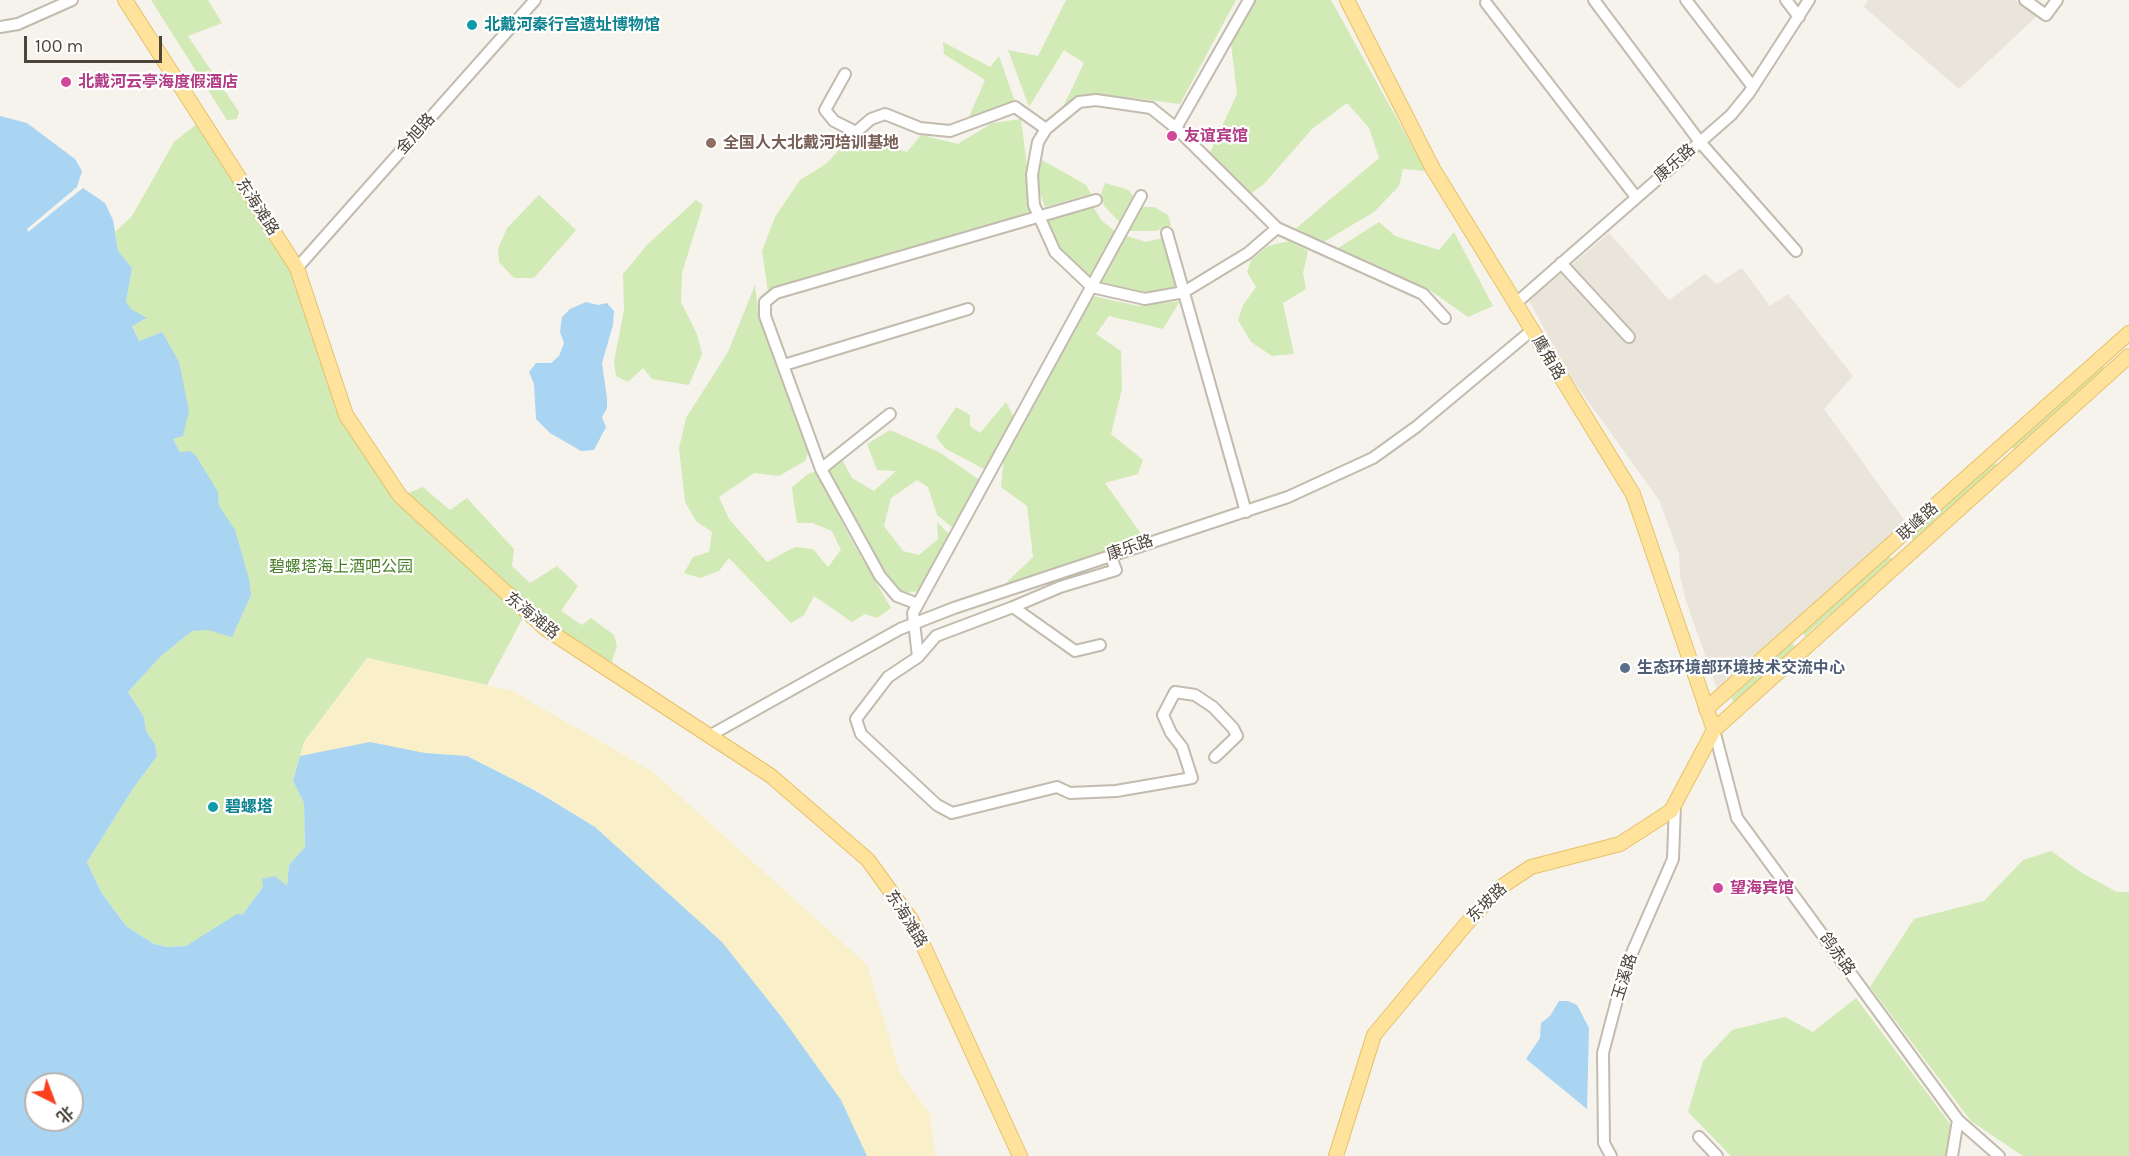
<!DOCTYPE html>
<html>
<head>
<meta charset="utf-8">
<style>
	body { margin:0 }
	#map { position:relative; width:2129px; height:1156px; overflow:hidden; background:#f6f3ec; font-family:Karla,"Noto Sans SC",sans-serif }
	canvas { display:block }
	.north { position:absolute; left:24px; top:1072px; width:60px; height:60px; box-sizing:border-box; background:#fff; border:2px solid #b7b4b0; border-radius:50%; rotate:138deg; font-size:16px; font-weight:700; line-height:24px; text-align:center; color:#4b4439 }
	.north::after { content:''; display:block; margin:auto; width:21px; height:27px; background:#fc3f1d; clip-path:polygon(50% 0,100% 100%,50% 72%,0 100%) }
	.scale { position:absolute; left:24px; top:36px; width:138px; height:27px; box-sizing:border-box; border:3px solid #4b4439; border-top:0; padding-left:8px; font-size:18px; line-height:21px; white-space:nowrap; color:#4b4439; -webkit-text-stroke:4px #fff; paint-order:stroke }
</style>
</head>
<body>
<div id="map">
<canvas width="2129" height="1156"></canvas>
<div class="north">北</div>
<div class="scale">100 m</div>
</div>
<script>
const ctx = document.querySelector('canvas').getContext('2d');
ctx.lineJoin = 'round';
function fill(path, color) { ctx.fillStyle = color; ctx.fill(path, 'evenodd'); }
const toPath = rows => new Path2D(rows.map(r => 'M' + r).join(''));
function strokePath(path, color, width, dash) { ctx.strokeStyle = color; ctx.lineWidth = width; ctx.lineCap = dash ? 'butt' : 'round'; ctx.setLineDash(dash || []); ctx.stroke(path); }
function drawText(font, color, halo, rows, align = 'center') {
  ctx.font = font + ' Karla,"Noto Sans SC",sans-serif'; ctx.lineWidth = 4.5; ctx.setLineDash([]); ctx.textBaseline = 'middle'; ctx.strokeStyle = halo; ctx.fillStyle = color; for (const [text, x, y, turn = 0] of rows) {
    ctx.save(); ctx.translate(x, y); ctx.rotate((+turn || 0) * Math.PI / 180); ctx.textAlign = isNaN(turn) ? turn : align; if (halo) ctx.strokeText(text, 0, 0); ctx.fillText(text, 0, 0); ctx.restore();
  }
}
fill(toPath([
	[1868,0,2015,0,2037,16,1959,89,1864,7],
	[1609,233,1669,300,1705,274,1717,284,1742,268,1770,306,1788,294,1853,376,1824,409,1908,525,1718,692,1686,601,1680,575,1679,554,1659,500,1572,379,1529,301]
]), '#eae5da');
fill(toPath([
	[151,0,208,0,222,23,188,36,239,112,237,119,227,120],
	[1066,0,1236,0,1180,104,1134,98,1079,95,1063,107,1084,63,1064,50,1029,107,1008,50,1038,56],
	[1255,0,1331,0,1426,171,1403,169,1399,186,1374,212,1322,243,1293,231,1379,158,1369,128,1347,103,1312,129,1264,184,1246,197,1208,157,1237,94,1231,43],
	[943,42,990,67,999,56,1015,102,969,117,985,80,944,54],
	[1021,119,1033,214,768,292,762,251,775,217,800,180,826,164,852,136,907,152,921,135,958,144,992,123],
	[202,120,297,268,346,415,414,509,526,612,487,685,367,658,304,742,293,781,304,803,305,847,289,865,287,886,263,887,242,915,186,946,167,947,154,944,126,926,101,892,87,862,132,790,157,756,155,744,146,731,144,717,128,692,160,657,192,631,208,630,171,515,219,505,218,492,180,452,173,438,162,332,139,341,132,325,146,319,131,309,126,302,132,268,118,251,115,232,132,216,174,142],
	[1042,160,1086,185,1091,194,1045,207,1037,184],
	[1105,183,1129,190,1139,207,1154,207,1168,215,1171,225,1156,231,1128,231,1104,206,1101,194],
	[539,195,576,230,534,278,514,278,499,262,498,249,507,228],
	[696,200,703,205,682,273,681,302,697,334,702,354,689,385,652,379,643,368,628,382,616,376,614,362,624,310,623,274,647,245],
	[1092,205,1102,221,1116,232,1089,276,1056,246,1045,220],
	[1379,222,1395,236,1439,250,1454,232,1493,306,1468,317,1431,291,1335,250],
	[1125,235,1145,242,1163,238,1178,291,1149,293,1101,282],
	[1289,241,1308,251,1303,273,1306,289,1283,303,1294,354,1272,356,1251,342,1238,320,1243,305,1256,287,1247,272,1251,260,1268,246],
	[755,285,759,318,810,448,805,461,779,476,754,473,719,497,729,519,767,562,795,547,813,549,828,567,841,550,832,531,812,523,797,523,793,497,792,487,808,474,816,471,849,536,891,608,877,618,865,614,852,622,814,596,804,615,791,623,729,558,719,571,700,578,684,573,693,557,709,552,712,532,696,521,685,502,679,448,686,418,728,352],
	[1093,296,1138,306,1180,301,1163,329,1109,316,1096,334,1121,351,1122,389,1111,434,1143,460,1138,474,1105,483,1144,538,1004,585,1033,557,1027,506,1001,487,1004,456],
	[2101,364,2105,369,2015,450,2011,445],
	[1006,402,1014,417,984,469,946,449,936,437,956,407,970,415,970,426,980,433],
	[890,430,939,452,981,481,952,527,937,515,928,487,917,480,891,498,884,526,903,551,919,555,938,539,937,522,950,535,919,591,903,593,885,572,829,470,843,461,852,478,874,491,896,471,877,470,867,444],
	[1993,461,1998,466,1913,541,1909,536],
	[423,487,450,510,467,498,514,549,512,566,530,583,557,566,578,586,561,611,582,625,591,618,614,635,617,646,610,667,541,616,406,494],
	[1888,555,1893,560,1805,636,1801,632],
	[1791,642,1796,648,1735,703,1731,698],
	[2051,851,2082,873,2117,892,2129,892,2129,1156,2023,1156,1971,1121,1870,987,1914,919,1984,901,2023,860],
	[1856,998,1951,1125,1946,1156,1731,1156,1688,1112,1703,1061,1732,1030,1785,1017,1813,1032]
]), '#d2eab5');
fill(toPath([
	[368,658,512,691,653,772,867,965,900,1073,930,1114,935,1156,867,1156,841,1100,783,1019,722,943,595,827,536,790,467,756,425,753,300,756,304,742]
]), '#f9efc9');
fill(toPath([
	[0,116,27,123,75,159,82,171,77,187,27,229,28,232,83,188,105,203,113,220,118,251,132,268,126,302,131,309,147,318,132,326,139,341,162,332,179,362,189,411,183,436,173,439,180,452,190,451,196,456,218,492,219,506,235,530,249,579,251,595,232,637,208,630,192,631,160,657,128,692,144,717,146,731,155,744,157,756,132,790,87,862,101,892,126,926,154,944,167,947,186,946,237,914,242,915,263,887,262,879,275,876,287,886,289,865,305,847,304,803,293,781,300,756,370,742,425,753,467,756,536,791,595,827,722,942,783,1019,841,1100,867,1156,0,1156],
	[36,1084,72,1084,72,1120,36,1120],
	[586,302,598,305,607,303,614,311,613,325,602,363,607,398,607,408,602,417,606,427,594,450,581,451,550,433,536,419,534,384,529,372,536,363,551,363,559,356,564,343,560,332,562,317,570,309],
	[1559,1001,1568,1001,1577,1005,1589,1028,1587,1109,1526,1059,1540,1038,1541,1023,1550,1016]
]), '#a9d4f2');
const minor = toPath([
	[1594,0,1700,142,1796,251],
	[1686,0,1753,87],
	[1786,0,1799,17],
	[2025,0,2046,15,2057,0],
	[1486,3,1636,197],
	[0,27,18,24,72,0],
	[845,74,825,110,834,121,856,132,871,119,885,114,920,128,950,131,1015,107,1046,129],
	[1176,128,1249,0],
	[1141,196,913,613,918,657,888,677,856,719,861,734,937,805,952,813,1057,787,1070,793,1116,791,1192,778,1182,747,1171,733,1163,715,1175,692,1195,695,1213,707,1233,728,1237,736,1215,757],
	[1277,228,1248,253,1184,292,1145,299,1092,287,1055,252,1034,205,1032,175,1038,142,1046,129,1079,102,1096,100,1151,108,1176,128,1277,228,1423,294,1445,318],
	[1167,233,1246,512],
	[1561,263,1629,337],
	[297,268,535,0],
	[1515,304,1731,115,1749,93,1809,0],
	[784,365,968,309],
	[821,469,890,414],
	[918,604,897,596,880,576,821,469,765,316,765,302,776,293,1096,200],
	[1013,607,1060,587,1116,570,1110,555],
	[918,657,936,636,1013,607,1075,651,1100,645],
	[1714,730,1737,818,1958,1120,1999,1156],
	[709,736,900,629,954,608,1288,497,1373,458,1416,427,1531,331],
	[1699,1137,1717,1156],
	[1611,1156,1604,1143,1603,1053,1625,969,1673,859,1675,804],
	[1952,1156,1958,1120]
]);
const major = toPath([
	[125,0,297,268,346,415,400,496,546,629,771,776,868,860,912,921,1020,1156],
	[1347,0,1433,169,1633,494,1714,730],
	[1706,709,2129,333],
	[1336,1156,1374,1035,1473,916,1501,887,1531,867,1620,844,1671,811,1714,730,2129,356]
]);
strokePath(minor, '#c2bbae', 14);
strokePath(major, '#e6c16a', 16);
strokePath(minor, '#fff', 10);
strokePath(major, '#ffe39c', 14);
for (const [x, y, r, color] of [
	[472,25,6,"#0f9aa8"],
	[66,82,6,"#d1479c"],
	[1172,136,6,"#d1479c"],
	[711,143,6,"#8d6e63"],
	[1625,668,6,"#5c6f8a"],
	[213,807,6,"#0f9aa8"],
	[1718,888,6,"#d1479c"]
]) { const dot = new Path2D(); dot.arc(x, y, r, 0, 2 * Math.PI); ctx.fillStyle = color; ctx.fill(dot); strokePath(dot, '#fff', 2); }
drawText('bold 16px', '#0d838f', '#fff', [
	["北戴河秦行宫遗址博物馆",484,25],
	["碧螺塔",225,807]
], 'left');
drawText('bold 16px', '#b23c85', '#fff', [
	["北戴河云亭海度假酒店",78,82],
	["友谊宾馆",1184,136],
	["望海宾馆",1730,888]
], 'left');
drawText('16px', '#4b4439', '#fff', [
	["金旭路",416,134,-48],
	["康乐路",1675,163,-41],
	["东海滩路",257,207,57],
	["鹰角路",1548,358,59],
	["联峰路",1918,522,-42],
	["康乐路",1130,548,-19],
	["东海滩路",532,616,39],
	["东坡路",1487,903,-44],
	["东海滩路",906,919,58],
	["鸽赤路",1837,954,54],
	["玉溪路",1625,977,-72]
]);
drawText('bold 16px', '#785e54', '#fff', [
	["全国人大北戴河培训基地",723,143]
], 'left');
drawText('16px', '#4a7f2a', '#fff', [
	["碧螺塔海上酒吧公园",341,567]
]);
drawText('bold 16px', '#4e5e75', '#fff', [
	["生态环境部环境技术交流中心",1637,668]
], 'left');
</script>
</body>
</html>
